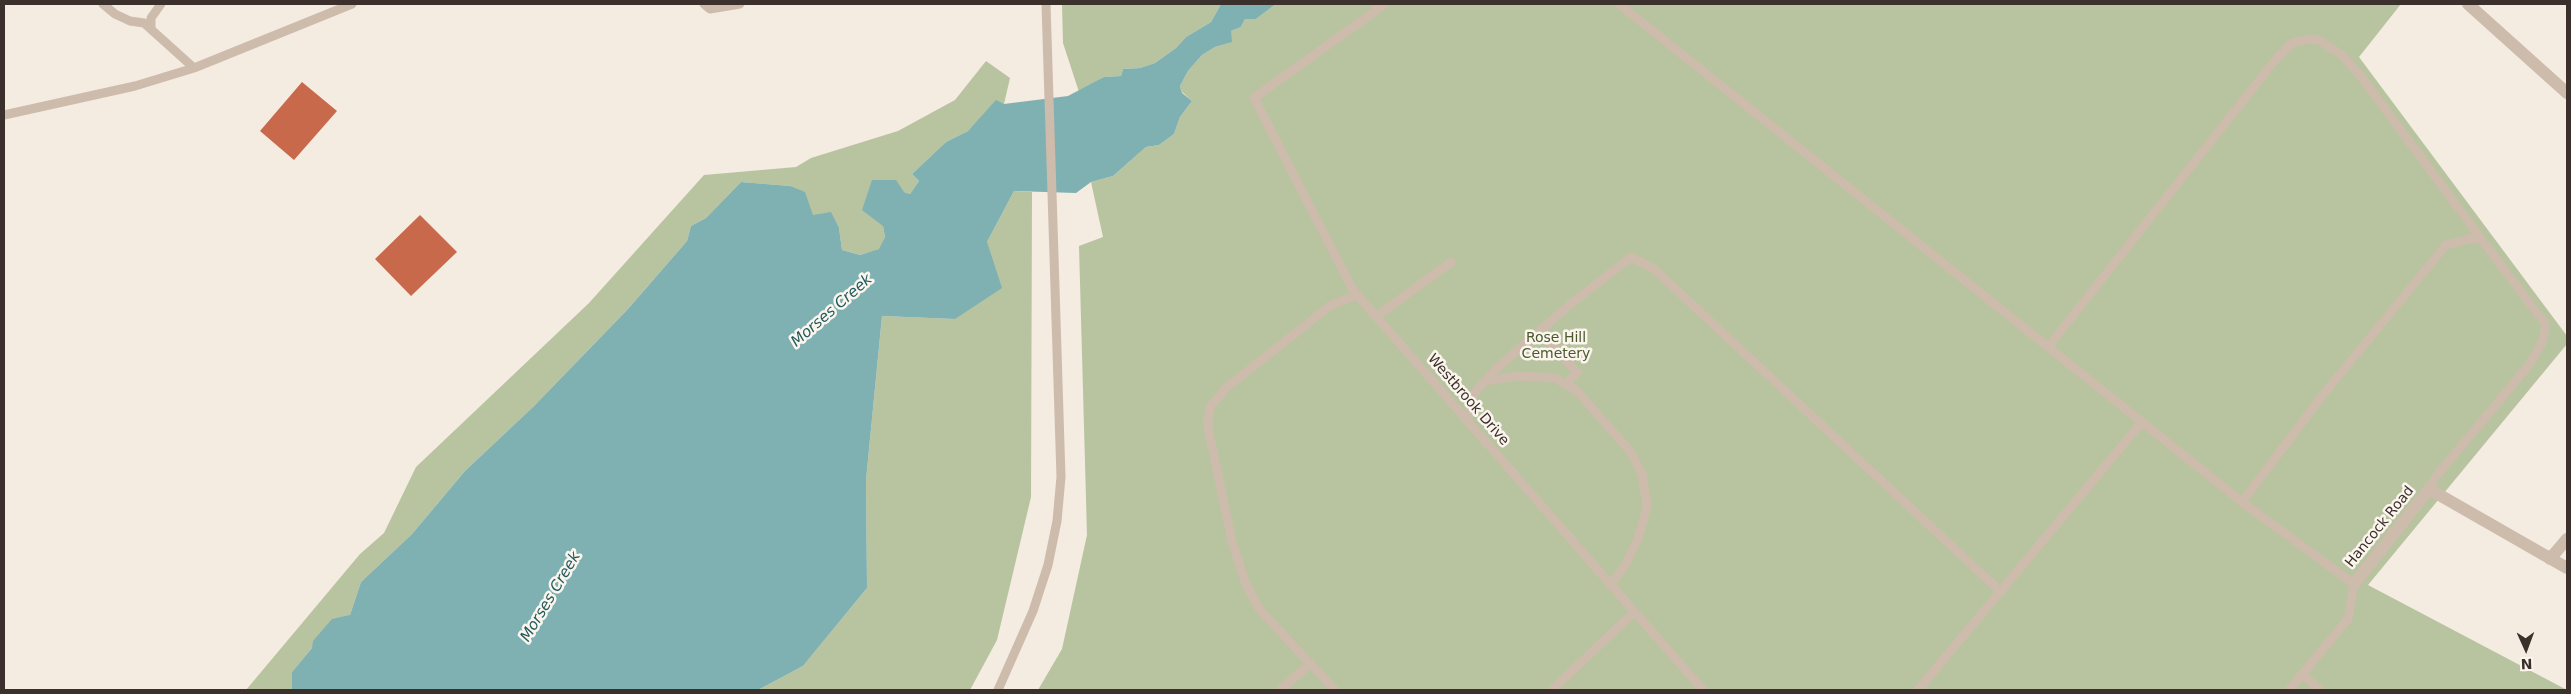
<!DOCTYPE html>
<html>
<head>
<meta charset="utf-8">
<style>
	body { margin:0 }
	#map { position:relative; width:2571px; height:694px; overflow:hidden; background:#f4ebe1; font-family:"DejaVu Sans",sans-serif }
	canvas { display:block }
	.frame { position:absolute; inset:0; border:5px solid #3b302b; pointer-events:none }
	.north { position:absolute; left:2501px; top:624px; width:50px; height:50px; -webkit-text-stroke:4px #fbf5ee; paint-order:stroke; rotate:178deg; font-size:14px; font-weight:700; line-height:20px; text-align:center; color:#3b302b }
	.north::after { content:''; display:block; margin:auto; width:18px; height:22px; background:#3b302b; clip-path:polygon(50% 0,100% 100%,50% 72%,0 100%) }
</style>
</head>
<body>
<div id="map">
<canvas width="2571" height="694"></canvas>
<div class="frame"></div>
<div class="north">N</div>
</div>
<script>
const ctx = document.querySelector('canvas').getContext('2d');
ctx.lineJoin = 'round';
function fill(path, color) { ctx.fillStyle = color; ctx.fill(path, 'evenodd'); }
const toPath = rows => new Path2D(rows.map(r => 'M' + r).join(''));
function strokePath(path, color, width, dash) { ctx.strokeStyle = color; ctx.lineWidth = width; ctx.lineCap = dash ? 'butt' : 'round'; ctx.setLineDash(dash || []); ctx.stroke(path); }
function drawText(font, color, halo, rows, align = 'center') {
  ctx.font = font + ' "DejaVu Sans",sans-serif'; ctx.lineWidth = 5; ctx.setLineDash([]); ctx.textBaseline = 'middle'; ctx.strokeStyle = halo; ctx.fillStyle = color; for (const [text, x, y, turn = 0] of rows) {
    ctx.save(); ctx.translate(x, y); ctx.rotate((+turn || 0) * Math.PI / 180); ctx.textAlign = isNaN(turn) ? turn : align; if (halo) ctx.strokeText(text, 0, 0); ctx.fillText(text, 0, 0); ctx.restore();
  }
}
fill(toPath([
	[1062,4,1221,4,1211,22,1186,37,1176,48,1155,63,1140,68,1123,69,1121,76,1104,77,1079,92,1063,43],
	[1276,4,2401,4,2359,57,2567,336,2567,344,2368,585,2567,690,1038,690,1062,649,1087,535,1079,246,1103,237,1091,182,1113,176,1146,147,1159,145,1174,134,1180,117,1192,101,1182,92,1180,86,1188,71,1202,55,1215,47,1231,42,1231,31,1241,27,1245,19,1256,19],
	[986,61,1010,78,1004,104,978,121,968,131,946,142,912,174,919,181,910,194,904,192,883,226,885,237,880,249,860,255,842,250,839,228,813,216,790,186,741,182,706,218,691,226,687,241,628,309,534,406,465,471,412,534,361,582,350,615,312,648,292,672,292,690,246,690,360,554,384,533,416,467,589,303,704,175,796,167,811,158,898,131,955,100],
	[1014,191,1032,192,1031,497,997,640,970,690,758,690,803,666,867,588,866,480,882,316,955,319,987,242]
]), '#b8c4a0');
fill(toPath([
	[1221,4,1276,4,1256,19,1245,19,1241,27,1231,31,1232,42,1215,47,1202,55,1188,71,1180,86,1182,93,1192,101,1180,117,1174,134,1159,145,1146,147,1113,176,1091,182,1076,193,1014,191,987,242,1002,288,955,319,882,316,866,480,867,588,803,666,758,690,292,690,292,672,312,648,313,641,332,619,350,615,361,582,412,534,465,471,534,406,628,309,687,241,691,226,706,218,741,182,790,186,805,192,813,215,831,212,839,228,842,250,860,255,879,249,885,237,883,226,862,210,872,180,896,180,904,192,910,194,919,181,912,174,946,142,968,131,996,100,1004,104,1068,96,1104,77,1121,76,1123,69,1140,68,1155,63,1176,48,1186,37,1211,22]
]), '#7fb0b2');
fill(toPath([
	[302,82,337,111,294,160,260,131],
	[420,215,457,252,411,296,375,259]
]), '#c8694b');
strokePath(toPath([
	[103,4,115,14,130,21,144,23,194,68],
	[704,4,710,9,740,4],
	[1385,4,1254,98,1353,290,1703,690],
	[1619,4,2242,502,2354,584,2348,619,2289,690],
	[151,28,151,18,161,4],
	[4,115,135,86,194,68,352,4],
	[1377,316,1451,262],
	[1539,331,1577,372,1566,385],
	[2048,347,2276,59,2292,43,2310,39,2319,40,2342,55,2363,79,2482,240],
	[1484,381,1518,376,1555,378,1576,390,1630,451,1642,474,1647,506,1638,539,1624,567,1610,585],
	[1467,421,1474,393,1496,369,1567,307,1631,257,1654,269,2001,592],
	[2242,502,2322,396,2446,245,2473,238,2482,240,2546,325,2541,345,2528,366,2437,475,2429,489],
	[2302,674,2320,690],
	[998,690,1033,611,1048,565,1057,521,1061,477,1046,4],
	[1280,690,1311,663],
	[1335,690,1260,610,1245,582,1232,541,1208,428,1208,417,1211,406,1226,388,1331,305,1358,295],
	[1552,690,1634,612],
	[1918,690,2142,422]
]), '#cdbbac', 9);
strokePath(toPath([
	[2468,4,2567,93],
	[2550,559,2567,539],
	[2354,584,2429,489,2567,568]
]), '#cdbbac', 12);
drawText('14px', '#4a5a2e', '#fbf5ee', [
	["Rose Hill",1556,338],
	["Cemetery",1556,354]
]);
drawText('14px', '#3b302b', '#fbf5ee', [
	["Westbrook Drive",1468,400,49],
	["Hancock Road",2380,527,-51]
]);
drawText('italic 15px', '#1f5a5e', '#fbf5ee', [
	["Morses Creek",832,311,-41],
	["Morses Creek",551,597,-59]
]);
</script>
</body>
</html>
